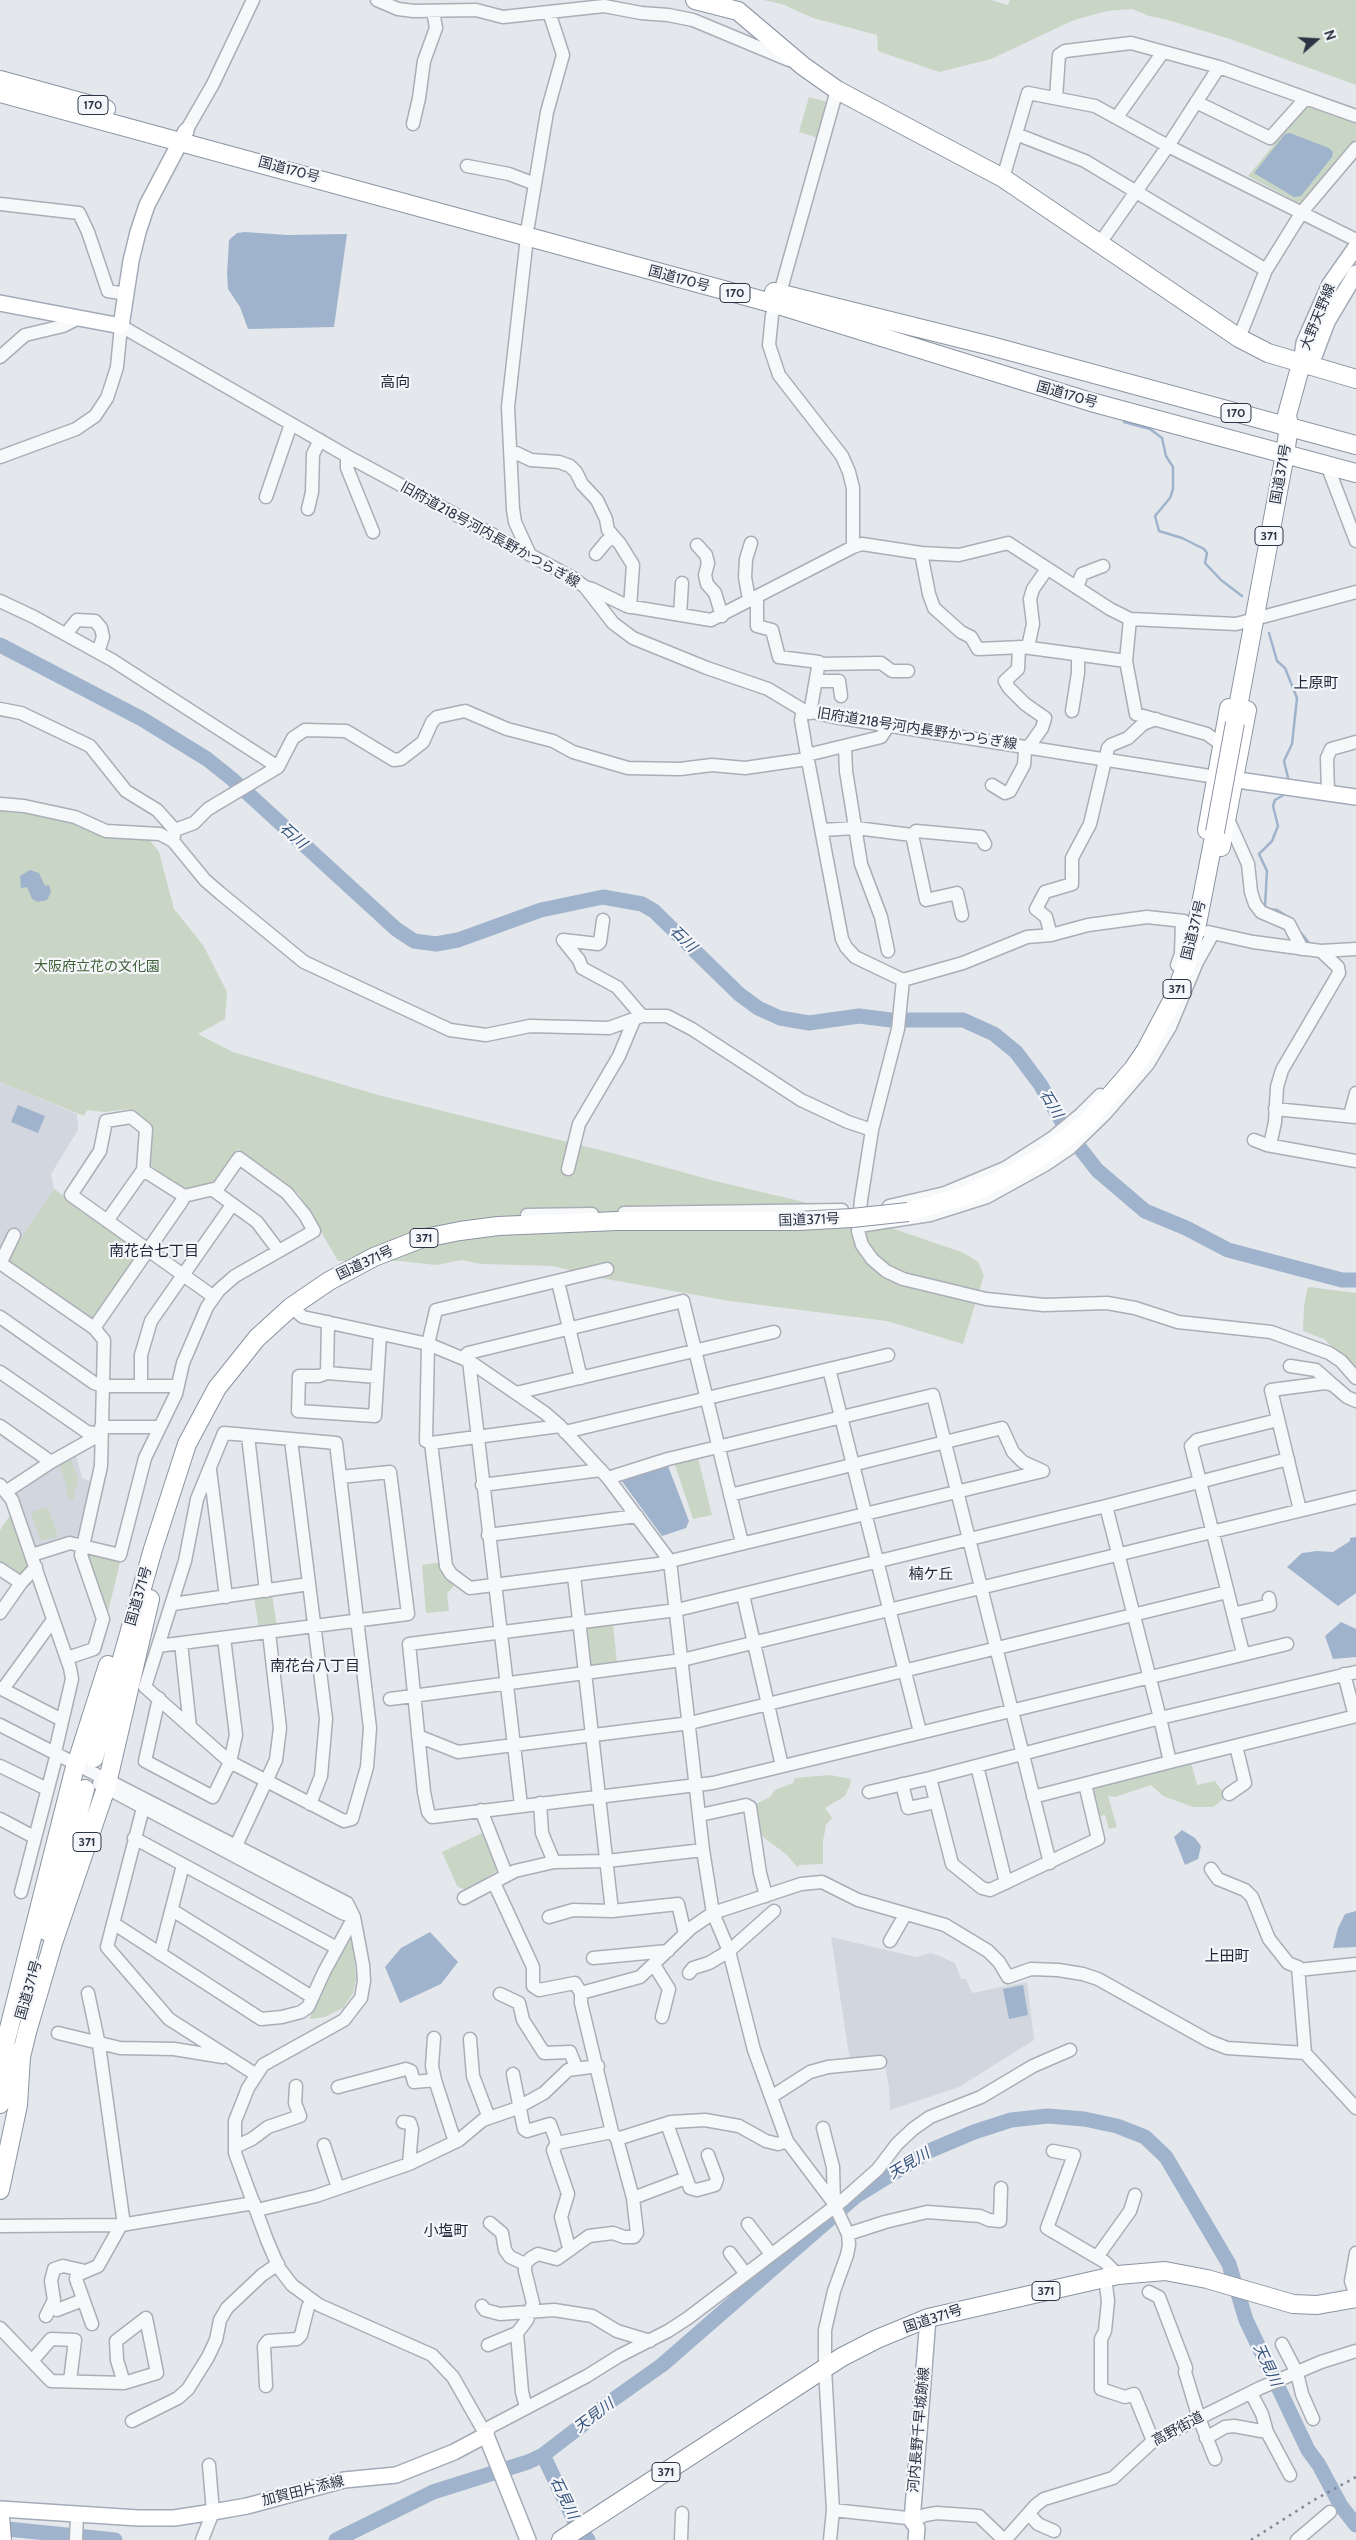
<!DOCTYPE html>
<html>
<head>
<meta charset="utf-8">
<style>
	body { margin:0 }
	#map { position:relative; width:1356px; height:2540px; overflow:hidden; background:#e4e7ec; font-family:Cabin,sans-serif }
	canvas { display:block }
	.north { position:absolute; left:1291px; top:15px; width:50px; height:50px; -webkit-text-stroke:4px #f4f6f9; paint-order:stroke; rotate:71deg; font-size:14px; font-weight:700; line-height:20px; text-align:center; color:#2b3445 }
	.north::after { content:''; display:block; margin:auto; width:18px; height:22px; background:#2b3445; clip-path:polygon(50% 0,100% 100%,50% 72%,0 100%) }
</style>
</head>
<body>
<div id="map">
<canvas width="1356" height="2540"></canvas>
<div class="north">N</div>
</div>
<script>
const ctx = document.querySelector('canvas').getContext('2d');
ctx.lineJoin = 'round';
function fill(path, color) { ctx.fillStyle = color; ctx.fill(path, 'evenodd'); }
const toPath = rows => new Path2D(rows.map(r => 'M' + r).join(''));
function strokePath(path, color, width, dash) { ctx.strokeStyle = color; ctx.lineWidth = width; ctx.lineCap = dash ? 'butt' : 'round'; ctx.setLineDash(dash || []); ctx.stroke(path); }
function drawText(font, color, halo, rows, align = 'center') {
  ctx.font = font + ' Cabin,"Noto Sans JP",sans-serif'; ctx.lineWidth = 4.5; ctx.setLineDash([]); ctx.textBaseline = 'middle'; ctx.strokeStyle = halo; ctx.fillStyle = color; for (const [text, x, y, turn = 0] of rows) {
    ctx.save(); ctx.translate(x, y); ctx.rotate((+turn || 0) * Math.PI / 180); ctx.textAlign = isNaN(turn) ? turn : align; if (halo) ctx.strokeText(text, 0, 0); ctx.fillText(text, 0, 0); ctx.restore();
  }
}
fill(toPath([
	[0,1082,77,1114,78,1130,51,1174,54,1189,5,1262,0,1258],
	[76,1455,82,1478,93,1482,79,1535,39,1548,33,1546,15,1494,15,1491],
	[831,1937,916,1957,931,1953,937,1955,955,1963,961,1979,966,1979,972,1993,1027,1982,1034,2040,959,2087,890,2110,889,2088,885,2064,850,2061]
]), '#d2d6de');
fill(toPath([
	[764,0,991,0,1008,5,1010,0,1356,0,1356,85,1230,39,1168,20,1149,16,1132,9,1107,11,1074,20,991,59,939,72,878,51,877,35,813,18,782,4],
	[809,97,827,102,818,138,799,132],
	[1312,104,1356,120,1356,140,1302,203,1297,202,1248,176,1306,106],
	[0,809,14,809,147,837,159,852,174,909,203,945,227,992,225,1019,198,1034,233,1052,378,1095,616,1154,715,1181,842,1211,964,1253,978,1262,984,1275,963,1344,887,1321,730,1301,595,1277,553,1266,481,1264,462,1260,436,1265,400,1261,338,1261,299,1194,282,1180,238,1149,214,1183,185,1189,150,1165,151,1123,128,1109,105,1112,87,1110,84,1116,0,1082],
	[54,1189,140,1250,95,1319,89,1321,5,1262],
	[1308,1287,1356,1293,1356,1369,1324,1339,1303,1331,1304,1305],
	[697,1454,712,1515,693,1519,673,1459],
	[71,1459,78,1479,73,1500,68,1498,66,1492,68,1491,60,1465],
	[48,1507,58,1537,40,1540,31,1512],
	[13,1511,31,1566,20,1577,0,1564,0,1530],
	[86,1550,121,1558,106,1620,84,1555],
	[443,1562,458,1582,447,1593,449,1611,426,1613,422,1565],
	[272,1594,277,1627,259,1630,254,1596],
	[613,1624,617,1663,587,1666,584,1627],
	[1191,1762,1197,1785,1215,1781,1226,1797,1213,1807,1193,1807,1163,1796,1151,1785,1115,1797,1108,1796,1117,1827,1109,1829,1105,1815,1099,1816,1091,1789,1094,1785],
	[830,1775,851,1779,850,1785,845,1796,825,1808,832,1818,826,1825,823,1841,823,1864,800,1865,797,1867,787,1855,758,1833,754,1805,770,1797,775,1790,793,1783,795,1778],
	[482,1833,499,1870,465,1890,457,1886,442,1852],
	[352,1933,356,1979,353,1993,343,2008,325,2017,310,2019,311,2009]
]), '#c9d6c5');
fill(toPath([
	[1290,133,1329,148,1333,152,1332,157,1301,196,1294,197,1254,173,1285,134],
	[245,232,287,235,347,234,334,327,248,329,240,307,228,289,227,274,229,240,237,233],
	[30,870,39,873,45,886,49,885,51,892,47,900,38,902,32,899,27,887,21,888,20,876],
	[18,1105,45,1116,38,1133,11,1122],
	[668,1466,689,1521,686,1528,662,1536,621,1480,625,1476],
	[1356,1537,1356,1593,1338,1606,1287,1567,1302,1553,1317,1551,1333,1552,1350,1541,1350,1538],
	[1341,1622,1356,1629,1356,1657,1333,1659,1325,1636],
	[1182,1830,1195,1838,1201,1846,1198,1859,1185,1865,1174,1837],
	[1356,1911,1356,1947,1333,1948,1338,1928,1345,1914],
	[430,1932,458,1962,441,1984,400,2003,385,1967,401,1948],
	[1023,1985,1028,2015,1009,2019,1003,1989]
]), '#9fb4cc');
strokePath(toPath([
	[1124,422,1150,429,1162,438,1166,456,1173,467,1173,489,1170,498,1155,516,1159,531,1182,538,1204,549,1207,553,1205,563,1221,580,1242,596],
	[1269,633,1277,661,1285,668,1297,698,1292,744,1284,761,1289,782],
	[1287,793,1275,800,1273,806,1278,826,1272,841,1259,854,1267,871,1265,906,1267,909,1277,910,1290,918],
	[1301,933,1310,944]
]), '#9fb4cc', 2.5);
strokePath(toPath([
	[0,645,142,719,207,759,232,779,396,929,414,941,436,944,458,940,541,910,603,897,642,904,654,911,739,994,758,1008,780,1018,809,1023,859,1016,891,1020,963,1020,994,1034,1016,1052,1040,1084,1069,1134,1097,1170,1145,1211,1186,1228,1228,1250,1342,1280,1356,1280],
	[543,2455,575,2522,588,2540],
	[8,2529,115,2540],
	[336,2540,433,2492,528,2462,543,2455,586,2422,597,2411,662,2365,856,2196,929,2151,974,2132,1011,2120,1048,2116,1084,2119,1117,2126,1145,2137,1166,2157,1229,2264,1246,2320,1308,2450,1319,2465,1341,2506,1356,2525]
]), '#9fb4cc', 15);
const minor = toPath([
	[377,0,398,9,414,11,476,10,503,17,604,6,641,13,668,15,693,20,789,60],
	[837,90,780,293,772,315,769,345,779,375,842,456,849,472,853,488,853,547],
	[1056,98,1059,55,1065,51,1131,43,1219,67,1356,116],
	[1196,102,1270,138,1306,98],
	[1117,117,1163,52],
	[413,124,419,98,424,61,436,28,433,11],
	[186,131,213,84,253,0],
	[1016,134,1085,161,1266,270],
	[467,166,509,174,535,184],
	[1003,178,1028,93,1095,106,1168,146,1356,240],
	[0,204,79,213,88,232,108,291,126,294],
	[528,226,547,112,563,55,549,12],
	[527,237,508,407,513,509,515,522,530,555],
	[1100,243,1168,146,1219,67],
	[1239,338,1266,270,1302,212,1356,148],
	[0,357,25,335,63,326,77,319],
	[510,450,531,460,559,462,570,466,576,472,582,484,597,500,606,519,608,530,620,544,633,565,630,607],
	[347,456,347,468,373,532],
	[0,457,76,429,95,416,107,398,112,383,117,367,121,326,347,456,573,578,585,587,613,623,633,638,707,668,768,689,803,710,834,717,1216,777],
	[1327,465,1356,541],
	[266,497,291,424],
	[308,509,312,492,313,454,320,440],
	[751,543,746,559,745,577,748,594,753,599],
	[697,545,706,555,708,563,705,575,707,584,715,593,722,616],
	[921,553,929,594,934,608,961,632,971,637,978,649,1023,647,1126,661],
	[596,554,606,542,613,537],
	[585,587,592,589,627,606,711,620,853,547,862,544,921,553,959,555,1008,543,1110,609,1130,619,1236,624,1356,592],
	[1077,587,1082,574,1103,566],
	[757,597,757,626,772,630,779,657,819,662,810,713],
	[0,601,34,617,112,660,278,767],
	[680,615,682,583],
	[1130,619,1126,661,1136,714,1207,734,1222,745],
	[66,634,77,620,95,621,101,628,103,637,98,652],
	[1028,647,1033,624,1030,599,1033,589,1047,569],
	[819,664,881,663,892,671,908,671],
	[816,681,839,681,841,696],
	[0,709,21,713,90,746,126,791,157,810,175,830],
	[803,710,801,720,807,755,842,939,846,947,855,957,903,980,963,963,1027,937,1051,935,1088,925,1147,917,1184,921],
	[1072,711,1078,673,1078,654],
	[845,747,846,771,861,864,881,917,888,951],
	[807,755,881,737,889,725],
	[992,785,1005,793,1010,791,1024,765,1025,752,1042,728,1045,718,1025,704,1009,688,1005,681,1018,669,1019,647],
	[1328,793,1327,758,1331,749,1356,742],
	[0,804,24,806,75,817,106,831,160,834,173,841,205,880,220,893,304,962,450,1030,486,1035,530,1026,609,1028,642,1016,667,1016,692,1029,801,1100,848,1122,872,1130],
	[1227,817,1248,864,1251,892,1255,904,1261,912,1289,924,1302,949],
	[822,830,856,828,912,835,926,900,957,893,962,915],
	[912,835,916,831,981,837,985,844],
	[173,841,175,830,194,823,208,809,278,767,293,738,305,730,346,731,394,760,401,759,423,742,432,722,437,717,465,711,507,729,553,741,573,752,628,768,680,769,712,765,745,768,807,759],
	[603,920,600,942,598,944,563,940,579,960,582,968,617,987,642,1016],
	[1208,932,1253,942,1321,951,1356,949],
	[1051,935,1046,917,1036,909,1045,892,1072,884,1072,858,1090,824,1108,748,1111,745,1128,738,1143,724,1156,719],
	[1177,965,1181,954,1182,921],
	[903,980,898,1029,872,1130,861,1200,858,1231,862,1245,872,1259,886,1271,903,1279,986,1299,1044,1305,1107,1303,1135,1308,1178,1322,1271,1332,1329,1353,1341,1361,1356,1378],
	[1275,1109,1356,1117],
	[1350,1115,1356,1093],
	[1254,1140,1267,1145,1356,1161],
	[1270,1145,1275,1122,1277,1087,1282,1070,1339,973,1338,967,1321,951],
	[568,1169,579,1124,619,1056,634,1020],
	[213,1190,257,1222,278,1250],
	[889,1206,945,1193,1005,1168,1052,1138,1081,1114,1100,1095],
	[624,1213,842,1210],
	[527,1215,592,1214],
	[107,1221,143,1170,146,1129,131,1117,106,1121,100,1151,71,1195,214,1297],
	[859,1226,930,1215,987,1197,1045,1165,1070,1148,1105,1114,1148,1064,1170,1027,1197,962,1212,935],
	[0,1263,94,1328,104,1340,101,1466,81,1555,103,1619,94,1649,67,1658],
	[0,1264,14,1235],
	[558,1282,581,1378],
	[291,1307,303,1317,428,1344,469,1361,545,1413,560,1426,608,1478,670,1561,703,1850,713,1913,729,1951,754,2050,787,2141,833,2202,848,2234,849,2245,847,2255,834,2291,825,2330,825,2369,833,2510,830,2540],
	[0,1317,94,1383,103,1386,178,1386],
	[328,1322,327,1373,319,1376,299,1376,298,1411,375,1416,380,1334],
	[94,1328,182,1201,184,1196],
	[463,1358,468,1353,683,1301,742,1543],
	[469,1361,521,1805],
	[1290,1366,1316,1370,1333,1385],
	[829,1369,920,1732],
	[0,1372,87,1432,101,1434],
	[327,1373,377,1377],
	[141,1385,141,1355,151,1321,232,1205],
	[516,1393,774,1332],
	[0,1426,51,1462],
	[560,1426,431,1443,426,1441,428,1344,436,1310,607,1269],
	[101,1427,159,1427],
	[565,1432,888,1355],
	[224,1433,336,1443,370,1728,367,1767,352,1819,344,1821,230,1762,145,1687,185,1561,197,1499,224,1433],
	[248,1436,266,1591],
	[291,1440,326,1719,321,1776,310,1804],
	[431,1443,446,1566,451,1574,470,1588,658,1564,1043,1471,1023,1462,1013,1452,1002,1428,730,1495],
	[210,1470,226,1597],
	[608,1478,668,1459,933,1395,1050,1863],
	[0,1485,12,1500,70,1668,72,1679,55,1752],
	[482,1485,601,1470],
	[7,1491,51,1462,101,1434],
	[1106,1506,1160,1718,1356,1672],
	[1300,1510,1271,1390,1325,1383,1333,1385,1347,1397,1356,1401],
	[488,1535,637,1516],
	[32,1555,70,1543,120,1555,145,1458,176,1394,183,1363,207,1307,219,1290,235,1276,314,1231,305,1215,287,1193,239,1158,218,1188,184,1196,143,1170],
	[0,1569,21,1583],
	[574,1576,612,1911],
	[743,1595,782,1766],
	[173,1604,309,1584],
	[0,1613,21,1583,36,1567],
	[1233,1614,1270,1605,1269,1598],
	[181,1643,190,1727],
	[1287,1644,713,1783,432,1817,428,1812,424,1792,409,1644,677,1610,1106,1506,1288,1459],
	[158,1646,408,1614,390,1472,340,1477],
	[1243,1653,1191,1446,1197,1440,1278,1420],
	[1344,1674,1355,1716],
	[0,1688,62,1720],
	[3,1689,53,1620],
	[159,1698,145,1761,213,1797,230,1762,236,1735,224,1638],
	[390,1699,682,1660,1356,1497],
	[0,1725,347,1903,354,1917,363,1965,364,1981,361,1998,344,2020,263,2065,248,2088,235,2121,235,2153,267,2240,279,2268,292,2285,319,2305,432,2355,453,2377,486,2435],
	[418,1736,458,1752,690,1723,1227,1592],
	[0,1766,47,1789],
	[977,1766,1006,1883],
	[99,1784,342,1913,354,1917],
	[902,1784,908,1808,936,1802],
	[1085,1784,1098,1839,990,1890,982,1888,952,1864,930,1778,1160,1718,1170,1762,1356,1716],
	[869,1792,930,1778],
	[1229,1794,1245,1783,1236,1746],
	[1033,1797,1170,1762],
	[540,1803,542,1833,554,1862],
	[143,1808,107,1947,169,2019,255,2074],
	[481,1810,506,1874],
	[700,1815,746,1805,750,1807,760,1873,766,1896],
	[0,1819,34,1837],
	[134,1838,337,1948],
	[233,1852,276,1760,280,1728,269,1633],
	[1211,1869,1218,1879,1245,1890,1252,1897,1269,1939,1288,1963,1298,1967,1305,2053],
	[21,1892,55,1761],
	[464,1898,515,1871,554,1862,607,1861,703,1850],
	[172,1910,312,1997],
	[549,1917,573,1910,612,1911,678,1904,685,1934],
	[113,1923,261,2019,282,2017,301,2012,308,2007,324,1972,354,1917],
	[890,1941,905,1915],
	[160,1954,183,1865],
	[593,1958,668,1951],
	[654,1965,669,1989,662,2017],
	[1298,1970,1356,1964],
	[689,1973,693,1968,709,1963,729,1951,774,1911],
	[88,1993,99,2045,124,2225],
	[581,1993,640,1977,691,1928,713,1913,801,1884,822,1882,858,1900,945,1925,988,1951,999,1962,1008,1977,1031,1969,1058,1970,1083,1974,1098,1979,1209,2041,1227,2048,1305,2053,1356,2108],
	[500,1994,519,2003,523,2020,544,2053,570,2052,576,2067],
	[58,2033,120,2048,174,2049,223,2057],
	[434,2038,432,2066,435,2080,455,2142],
	[470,2039,473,2076,489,2118],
	[513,2074,524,2129,527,2131,550,2124,557,2143,553,2150,568,2194,561,2217,568,2244,571,2249],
	[338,2087,406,2069,411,2071,414,2082,435,2080],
	[771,2097,810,2072,828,2067,880,2062],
	[403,2122,410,2123,412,2129,409,2164],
	[667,2124,690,2188,697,2190,715,2185,717,2179,708,2155],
	[823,2128,833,2167,834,2205],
	[617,2139,671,2122,705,2120,739,2126,766,2141,778,2144,787,2141],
	[557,2143,612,2132],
	[324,2145,338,2188],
	[235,2147,252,2139,268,2127,300,2116,295,2103,296,2086],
	[1053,2151,1074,2155,1047,2228,1105,2262,1118,2275],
	[633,2198,686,2178],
	[257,2210,316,2196,409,2164,459,2140,483,2120,515,2109,544,2093,568,2070,598,2066],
	[490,2223,502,2233,505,2250,510,2257,525,2264],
	[748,2224,771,2254],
	[0,2226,121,2225,254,2203],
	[848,2234,885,2222,927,2212,980,2216,989,2220,1000,2221,1001,2188],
	[730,2253,745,2273],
	[1356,2253,1351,2281,1354,2290,1356,2289],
	[1097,2257,1130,2211,1135,2195],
	[1105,2277,1108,2301,1105,2331,1101,2339,1101,2389,1125,2397,1134,2394,1153,2441],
	[1149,2292,1159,2297,1186,2368,1185,2372,1199,2418,1215,2459],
	[482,2306,485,2310,500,2314,554,2310,592,2316,617,2331,650,2341],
	[57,2310,83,2300],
	[46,2316,54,2300,51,2281,54,2269,63,2266,85,2271],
	[92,2324,76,2279,77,2275,98,2266,121,2225],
	[0,2328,51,2381,124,2383,157,2373,146,2318,116,2341,117,2360,124,2383],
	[517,2333,522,2392,526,2407],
	[1282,2344,1297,2373,1302,2394,1313,2419],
	[488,2345,517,2333,527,2320,533,2303,525,2271,525,2264,531,2258,538,2254,557,2259,589,2236,613,2233,624,2237,634,2237,637,2233,633,2198,617,2139,612,2132,581,2003,581,1993,575,1983,539,1990,533,1986,533,1967,494,1883],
	[32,2361,51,2339,75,2340,70,2381],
	[266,2386,264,2346,268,2341,297,2339,301,2335,308,2307,312,2300],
	[1251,2393,1262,2414,1267,2432],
	[132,2421,178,2398,188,2389,208,2357,216,2340,220,2320,227,2308,262,2275,278,2264],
	[486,2435,490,2427,587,2376,619,2356,668,2331,688,2318,842,2201,878,2169,897,2144,913,2129,930,2117,981,2097,1033,2066,1070,2050],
	[1206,2438,1225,2427,1234,2426,1267,2432,1290,2475],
	[833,2510,907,2518,912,2521,925,2515,937,2513,979,2516,1004,2540],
	[1029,2514,1038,2524,1054,2531],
	[76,2540,77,2514],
	[202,2540,213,2512,209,2465],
	[681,2540,682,2513],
	[1005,2540,1036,2505,1044,2499,1113,2478,1153,2441,1181,2427,1260,2388,1321,2362,1356,2351],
	[1297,2540,1330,2512]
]);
const major = toPath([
	[0,303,121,326,131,261,138,232,147,205,186,131],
	[1301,364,1304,343,1330,284,1356,247],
	[1310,367,1327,322,1356,273],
	[1224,778,1356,797],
	[0,2509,138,2518,174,2518,213,2512,247,2506,344,2480,396,2475,454,2452,486,2435,528,2540],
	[916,2540,917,2528,912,2521,928,2318]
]);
const highway = toPath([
	[695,0,738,11,803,66,837,90,1003,178,1239,338,1268,353,1356,379],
	[0,80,106,109],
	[0,93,775,304,1091,402,1356,473],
	[774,292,991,346,1356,445],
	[1235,723,1285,454,1289,426,1287,415,1301,364],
	[1207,830,1229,708],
	[1221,847,1247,710],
	[908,1212,967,1195,1018,1171,1048,1152,1087,1122,1133,1069,1146,1050,1174,997,1185,968,1197,924,1215,832],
	[94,1758,153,1549,187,1444,217,1388,257,1338,291,1307,329,1281,374,1257,420,1239,460,1231,498,1226,617,1221,798,1221],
	[46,1931,85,1789],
	[0,2064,74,1771,108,1665],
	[0,2104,12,2052],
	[0,2190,18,2105,21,2057,27,2032,53,1943,106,1788,150,1599],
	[0,2515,2,2540],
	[561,2540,842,2357,877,2339,928,2318,1118,2275,1165,2271,1207,2279,1293,2304,1317,2305,1356,2298]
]);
strokePath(minor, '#a9aeb7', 15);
strokePath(major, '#a3abb8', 18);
strokePath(highway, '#8b94a3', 20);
strokePath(minor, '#f7f8fa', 12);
strokePath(major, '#fff', 15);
strokePath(highway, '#fff', 18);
strokePath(toPath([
	[1251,2540,1314,2500,1356,2477]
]), '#7d8696', 2.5, [2.5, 5]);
const highwayBridge = toPath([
	[1215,832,1235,723],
	[798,1221,852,1218,908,1212]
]);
strokePath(highwayBridge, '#8b94a3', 20, []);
strokePath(highwayBridge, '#fff', 18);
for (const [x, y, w] of [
	[93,105,30],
	[735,293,30],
	[1236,413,30],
	[1269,536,28],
	[1177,989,28],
	[424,1238,28],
	[87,1842,28],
	[1046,2291,28],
	[666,2472,28]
]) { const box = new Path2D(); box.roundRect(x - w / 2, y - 9.5, w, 19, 4); ctx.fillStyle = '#f4f6f9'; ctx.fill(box); strokePath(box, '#2b3445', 1); }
drawText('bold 12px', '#2b3445', null, [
	["170",93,105],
	["170",735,293],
	["170",1236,413],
	["371",1269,536],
	["371",1177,989],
	["371",424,1238],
	["371",87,1842],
	["371",1046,2291],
	["371",666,2472]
]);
drawText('14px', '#2b3445', '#f4f6f9', [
	["国道170号",289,170,15],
	["国道170号",679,279,15],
	["大野天野線",1318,317,-68],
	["国道170号",1067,395,16],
	["国道371号",1281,474,-80],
	["旧府道218号河内長野かつらぎ線",490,535,29],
	["旧府道218号河内長野かつらぎ線",917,729,9],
	["国道371号",1194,930,-76],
	["国道371号",809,1220,-2],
	["国道371号",365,1263,-25],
	["国道371号",139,1596,-74],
	["国道371号",29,1990,-74],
	["国道371号",933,2319,-18],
	["高野街道",1178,2429,-28],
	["河内長野千早城跡線",919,2430,-85],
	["加賀田片添線",303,2491,-14]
]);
drawText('14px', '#3f6138', '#f4f6f9', [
	["大阪府立花の文化園",97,967]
]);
drawText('15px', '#1d2536', '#f4f6f9', [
	["高向",395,383],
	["上原町",1316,684],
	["南花台七丁目",154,1252],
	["楠ケ丘",931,1575],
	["南花台八丁目",315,1667],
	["上田町",1227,1957],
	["小塩町",446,2232]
]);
drawText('italic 15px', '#34527a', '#f4f6f9', [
	["石川",293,836,42],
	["石川",683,939,44],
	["石川",1051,1104,59],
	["天見川",909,2164,-31],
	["天見川",1267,2365,65],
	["天見川",594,2416,-37],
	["石見川",564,2498,64]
]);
</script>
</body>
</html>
